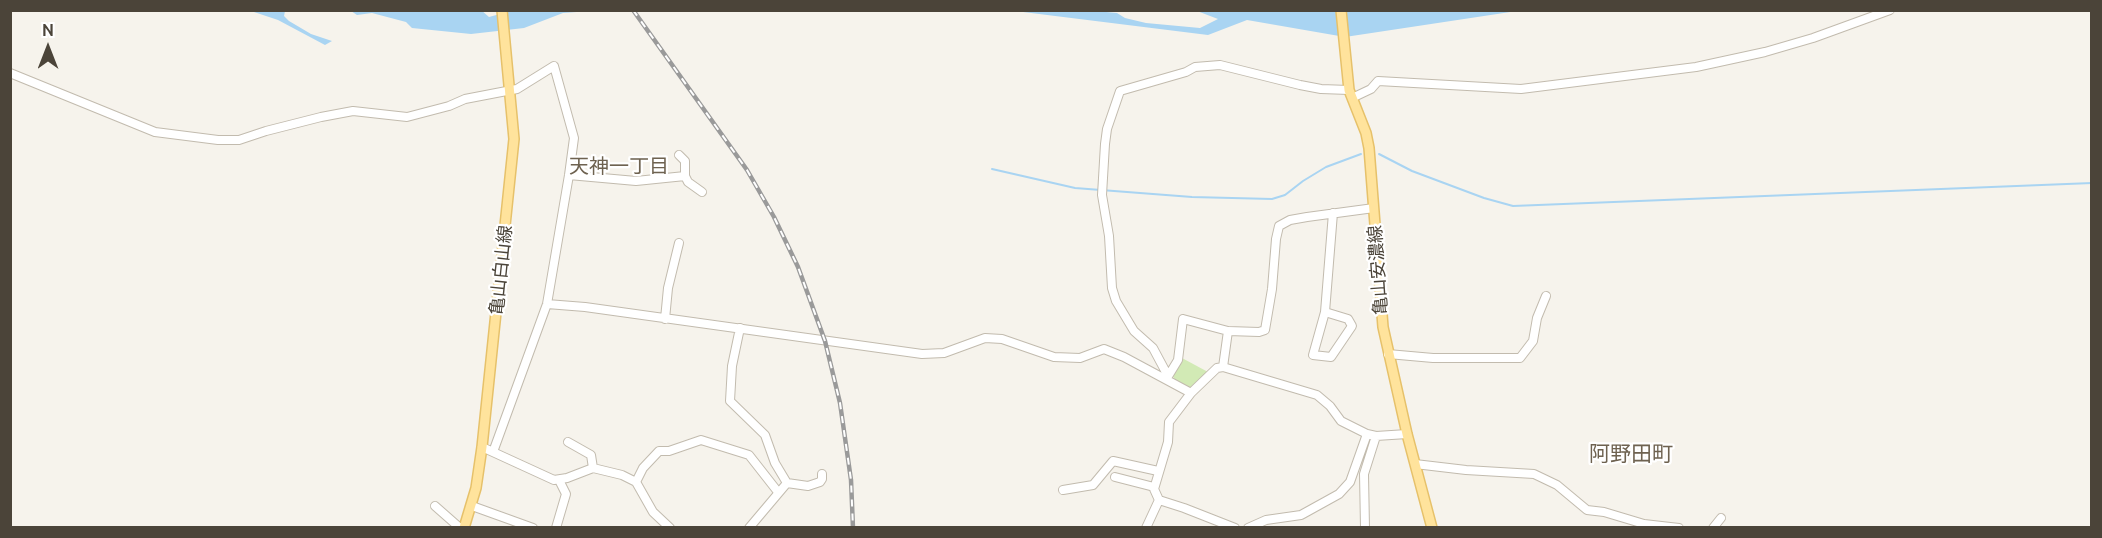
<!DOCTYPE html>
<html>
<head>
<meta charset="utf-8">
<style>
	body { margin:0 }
	#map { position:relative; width:2102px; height:538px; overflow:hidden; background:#f6f3ec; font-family:Ubuntu,sans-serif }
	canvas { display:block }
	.frame { position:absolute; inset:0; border:12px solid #4b4439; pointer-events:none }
	.north { position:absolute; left:18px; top:18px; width:60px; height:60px; -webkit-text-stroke:4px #fff; paint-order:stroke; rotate:0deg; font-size:16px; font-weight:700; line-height:24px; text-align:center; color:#4b4439 }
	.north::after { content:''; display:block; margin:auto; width:21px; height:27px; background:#4b4439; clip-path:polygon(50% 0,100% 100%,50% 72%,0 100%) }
</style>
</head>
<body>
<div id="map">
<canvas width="2102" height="538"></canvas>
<div class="frame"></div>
<div class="north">N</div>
</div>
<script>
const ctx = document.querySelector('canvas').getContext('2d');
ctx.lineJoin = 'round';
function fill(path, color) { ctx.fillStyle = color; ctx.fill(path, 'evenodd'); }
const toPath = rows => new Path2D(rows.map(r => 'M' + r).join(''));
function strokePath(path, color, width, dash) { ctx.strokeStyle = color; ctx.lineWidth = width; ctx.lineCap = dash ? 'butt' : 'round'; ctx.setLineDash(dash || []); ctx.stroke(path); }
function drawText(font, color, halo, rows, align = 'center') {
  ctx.font = font + ' Ubuntu,"Noto Sans JP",sans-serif'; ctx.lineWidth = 4.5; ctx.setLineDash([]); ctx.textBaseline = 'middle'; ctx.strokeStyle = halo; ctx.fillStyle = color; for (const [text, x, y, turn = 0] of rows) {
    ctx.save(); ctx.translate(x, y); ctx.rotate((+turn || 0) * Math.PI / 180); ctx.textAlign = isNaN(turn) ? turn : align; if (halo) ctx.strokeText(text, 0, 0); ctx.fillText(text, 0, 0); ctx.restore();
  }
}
fill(toPath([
	[1182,358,1208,372,1193,387,1189,388,1176,381,1172,375]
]), '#d2eab5');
fill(toPath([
	[481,10,489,17,511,11,590,11,563,13,524,28,471,34,412,28,406,22,372,13,357,15,351,11],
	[1085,10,1117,13,1125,18,1146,23,1200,28,1218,19,1197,11,1517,11,1345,37,1247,20,1208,35,1015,11],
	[251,11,285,11,284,16,289,21,311,34,332,41,325,45,278,20]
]), '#a9d4f2');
strokePath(toPath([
	[1379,154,1412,171,1484,198,1513,206,2092,183],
	[992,169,1075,188,1192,197,1272,199,1285,195,1303,181,1326,167,1361,154]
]), '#a9d4f2', 2);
const minor = toPath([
	[10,73,155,132,218,140,239,140,266,131,321,117,353,111,407,117,449,106,465,99,517,89,554,66,574,138,569,175,547,304,493,452],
	[1352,98,1371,89,1378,81,1521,89,1696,67,1765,52,1813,38,1890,10],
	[679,155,685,161,685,176,688,182,702,192],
	[569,175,636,181,685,176],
	[547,304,585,307,922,354,944,353,985,338,1002,339,1054,357,1080,358,1104,349,1124,357,1191,393],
	[1325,312,1348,319,1352,326,1331,357,1313,355,1325,312,1333,213],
	[665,319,668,288,679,243],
	[740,328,732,366,730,401,765,435,775,463,787,483,749,528],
	[1388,354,1433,358,1520,358,1533,341,1537,318,1546,296],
	[1223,367,1228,331,1259,332,1265,330,1272,289,1276,239,1279,226,1290,220,1307,217,1374,208],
	[1168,376,1153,348,1134,331,1116,301,1112,288,1109,236,1102,195,1105,144,1107,129,1120,91,1186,72,1195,67,1220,65,1300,85,1321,89,1349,90],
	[1167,378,1178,360,1183,319,1228,331],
	[568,442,591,455,593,468],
	[482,447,554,480,567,478,593,468,622,475,636,482,653,512,670,528],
	[1415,464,1466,470,1534,474,1557,485,1587,510,1604,512,1644,524,1679,528],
	[1115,477,1154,487],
	[636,482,643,468,659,451,669,451,701,440,749,455,778,492],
	[787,483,808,486,820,482,822,479,822,474],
	[1063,490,1093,485,1113,461,1158,471],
	[1159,500,1184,508,1235,528],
	[435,506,460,528],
	[472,506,533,528],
	[556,528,566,494,559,480],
	[1146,528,1159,500,1154,489,1168,442,1169,422,1191,393,1217,368,1223,367,1317,395,1330,406,1341,421,1367,434,1376,436,1407,434],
	[1248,528,1266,520,1301,515,1339,494,1350,482,1367,434],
	[1365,528,1364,474,1376,436],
	[1713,528,1721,518]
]);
const major = toPath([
	[1341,10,1349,90,1366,133,1369,148,1383,327,1407,434,1432,528],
	[464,528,476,488,482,447,514,139,502,10]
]);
strokePath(minor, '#c2bbae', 10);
strokePath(major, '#e6c16a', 12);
strokePath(minor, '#fff', 8);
strokePath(major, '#ffe39c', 9);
const rail = toPath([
	[633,10,747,170,774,217,798,267,825,341,840,403,851,480,853,528]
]);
strokePath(rail, '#9a9a9a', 4.5);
strokePath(rail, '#fff', 2, [7]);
drawText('18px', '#4b4439', '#fff', [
	["亀山白山線",501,270,-84],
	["亀山安濃線",1378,270,-94]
]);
drawText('20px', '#6e6250', '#fff', [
	["天神一丁目",619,166]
]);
drawText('21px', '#6e6250', '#fff', [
	["阿野田町",1631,454]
]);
</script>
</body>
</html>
